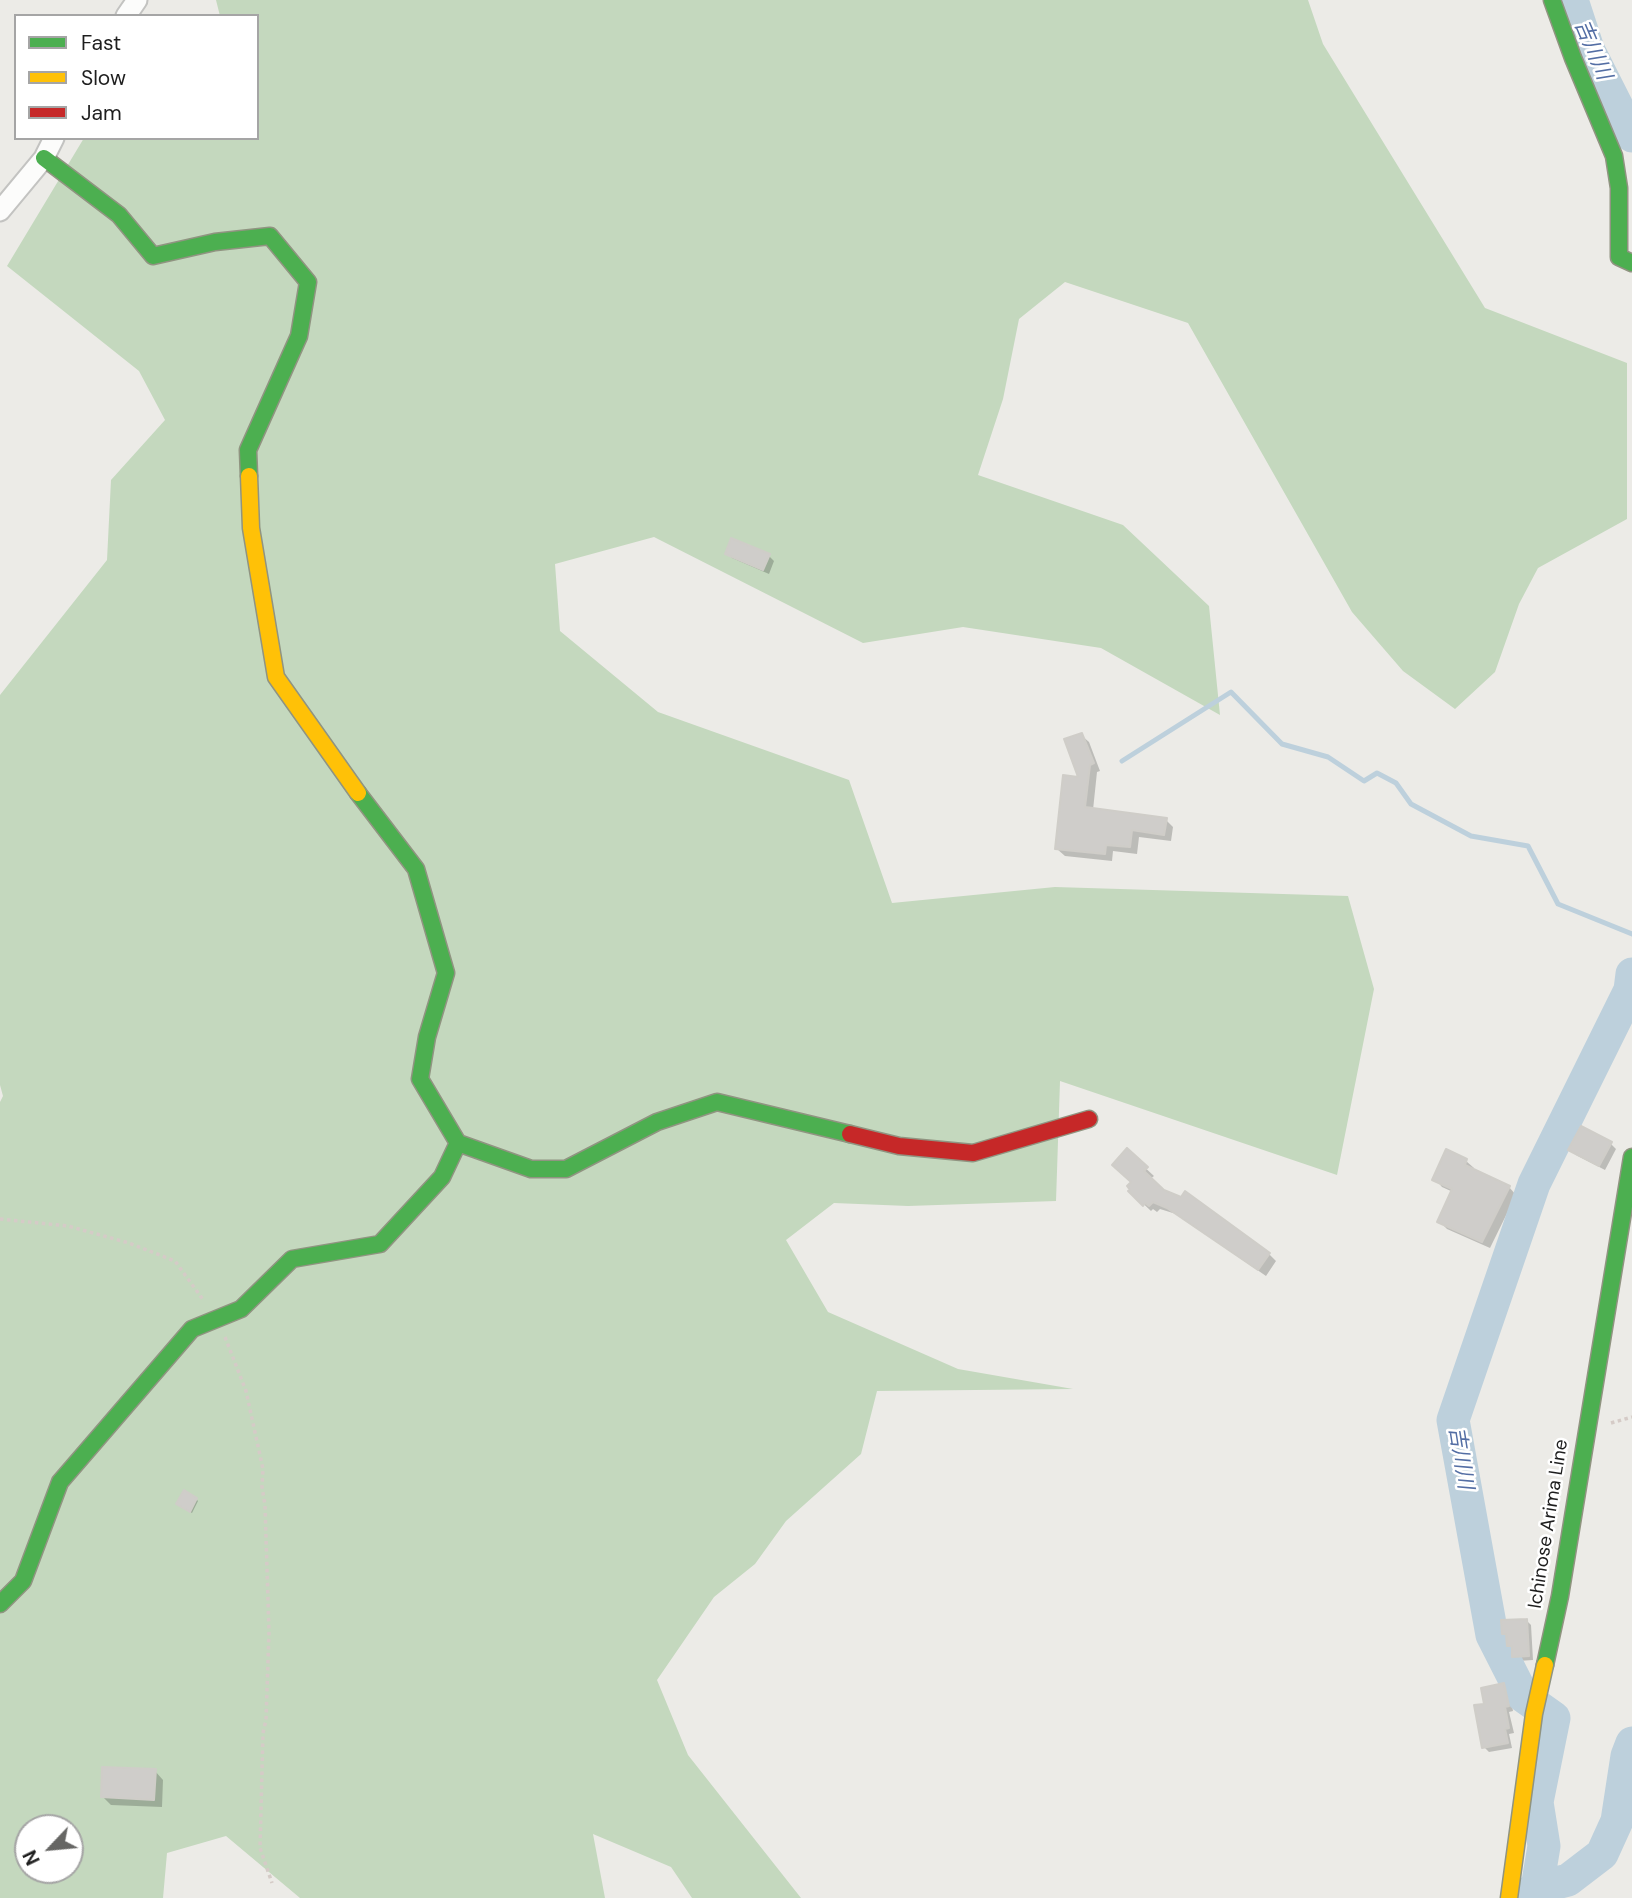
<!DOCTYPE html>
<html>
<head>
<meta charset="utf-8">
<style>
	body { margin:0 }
	#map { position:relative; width:1632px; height:1898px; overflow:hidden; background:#ecebe7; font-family:"DM Sans",sans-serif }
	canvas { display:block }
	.legend { position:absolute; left:14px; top:14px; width:245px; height:126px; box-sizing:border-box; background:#fff; border:2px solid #a5a5a5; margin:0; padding:9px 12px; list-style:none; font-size:21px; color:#1e1e1e }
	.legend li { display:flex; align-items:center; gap:14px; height:35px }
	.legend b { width:35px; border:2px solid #a5a5a5 }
	.north { position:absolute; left:14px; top:1814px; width:70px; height:70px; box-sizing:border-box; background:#fff; border:2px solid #a5a5a5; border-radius:50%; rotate:244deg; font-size:19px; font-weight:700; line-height:28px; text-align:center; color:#1e1e1e }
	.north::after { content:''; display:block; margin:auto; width:24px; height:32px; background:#666664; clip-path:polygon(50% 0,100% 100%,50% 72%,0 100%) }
</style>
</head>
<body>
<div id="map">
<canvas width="1632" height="1898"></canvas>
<ul class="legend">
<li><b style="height:9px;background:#4caf50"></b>Fast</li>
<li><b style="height:9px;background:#ffc107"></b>Slow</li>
<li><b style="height:9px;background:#c62828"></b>Jam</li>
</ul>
<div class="north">N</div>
</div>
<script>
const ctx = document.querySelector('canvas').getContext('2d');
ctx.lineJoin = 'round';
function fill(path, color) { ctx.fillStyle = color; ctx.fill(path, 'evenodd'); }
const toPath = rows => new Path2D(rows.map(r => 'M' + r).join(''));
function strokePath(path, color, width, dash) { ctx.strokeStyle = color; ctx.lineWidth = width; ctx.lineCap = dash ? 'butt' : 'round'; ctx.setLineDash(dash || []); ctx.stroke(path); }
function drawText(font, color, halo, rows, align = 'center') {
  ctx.font = font + ' "DM Sans","Noto Sans JP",sans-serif'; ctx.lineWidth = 5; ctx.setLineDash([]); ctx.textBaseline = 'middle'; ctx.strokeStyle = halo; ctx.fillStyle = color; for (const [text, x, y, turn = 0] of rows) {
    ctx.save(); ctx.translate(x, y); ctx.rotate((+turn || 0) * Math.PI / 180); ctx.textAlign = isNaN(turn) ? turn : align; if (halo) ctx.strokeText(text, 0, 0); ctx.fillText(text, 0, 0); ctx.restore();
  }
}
fill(toPath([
	[216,0,1308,0,1323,44,1485,308,1627,363,1627,519,1538,568,1519,604,1495,672,1455,709,1403,671,1352,612,1188,323,1065,282,1019,319,1003,399,978,475,1123,525,1209,606,1220,715,1101,648,963,627,863,643,654,537,555,564,560,631,658,712,849,780,892,903,1055,887,1348,896,1374,989,1337,1175,1060,1081,1056,1201,908,1206,834,1203,786,1240,828,1312,958,1369,1073,1389,877,1391,861,1454,786,1521,755,1564,714,1597,657,1680,688,1755,801,1898,692,1898,671,1867,593,1834,605,1898,300,1898,226,1836,167,1853,163,1898,0,1898,0,1102,3,1096,0,1085,0,695,107,560,111,480,165,420,139,371,7,266,84,138,257,138,257,16,220,16],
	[28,1828,70,1828,70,1870,28,1870]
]), '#c4d8be');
fill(toPath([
	[727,553,769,556,774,561,769,574,732,558],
	[1081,735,1089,742,1100,771,1097,772,1093,810,1166,820,1173,827,1171,841,1139,837,1137,854,1113,851,1112,861,1065,856,1057,849,1081,779],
	[1611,1144,1616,1149,1605,1170,1576,1155,1571,1150],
	[1127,1151,1154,1176,1150,1179,1163,1192,1269,1254,1276,1261,1266,1276,1176,1214,1160,1209,1157,1212,1153,1209,1151,1211,1131,1192,1133,1182],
	[1466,1161,1474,1168,1473,1171,1509,1187,1516,1195,1490,1248,1447,1229,1439,1221,1453,1192,1442,1187,1435,1179],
	[196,1499,198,1501,192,1513,180,1506],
	[1527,1621,1531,1625,1533,1660,1518,1661,1514,1656,1508,1638,1503,1633],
	[1504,1685,1509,1690,1513,1711,1509,1712,1514,1733,1509,1734,1512,1748,1489,1752,1484,1747,1486,1705],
	[155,1771,163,1780,162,1807,111,1805,102,1796]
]), '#0003');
strokePath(toPath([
	[1122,761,1231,692,1282,744,1328,757,1364,781,1377,773,1396,783,1411,804,1471,836,1528,846,1558,904,1632,934]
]), '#bdd0dc', 5);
strokePath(toPath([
	[1572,0,1588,49,1632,136],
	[1537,1888,1568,1880,1602,1854,1617,1821,1627,1756,1632,1743],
	[1519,1898,1537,1888,1544,1846,1537,1802,1554,1718,1523,1696,1492,1635,1453,1420,1534,1184,1630,990,1632,974]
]), '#bdd0dc', 33);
const building = toPath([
	[731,538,770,554,763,570,725,554,731,538],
	[1082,733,1094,763,1090,765,1085,807,1167,818,1164,835,1132,830,1130,847,1106,845,1105,854,1055,849,1063,775,1078,777,1064,739,1082,733],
	[1581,1126,1612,1142,1599,1166,1568,1150,1581,1126],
	[1127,1148,1148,1167,1144,1171,1164,1190,1181,1197,1185,1191,1270,1253,1258,1270,1167,1208,1153,1202,1149,1206,1145,1203,1143,1206,1128,1191,1130,1190,1127,1186,1131,1182,1112,1165,1127,1148],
	[1446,1149,1467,1159,1465,1165,1510,1186,1482,1242,1437,1222,1452,1189,1432,1180,1446,1149],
	[184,1490,197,1498,190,1512,176,1504,184,1490],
	[1527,1619,1529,1656,1512,1657,1512,1646,1507,1646,1506,1634,1502,1634,1501,1620,1527,1619],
	[1504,1683,1509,1706,1505,1707,1509,1728,1505,1729,1508,1743,1482,1748,1474,1705,1484,1704,1481,1688,1504,1683],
	[102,1767,156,1769,154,1800,101,1797,102,1767]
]);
fill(building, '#cfcdca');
strokePath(building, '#cfcdc8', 2);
const street = toPath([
	[126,16,137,0],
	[0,211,44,158,54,138]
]);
const fast = toPath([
	[1552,0,1573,58,1614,156,1619,188,1619,257,1632,263],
	[44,158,119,215,153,256,215,242,270,236,308,282,299,336,248,450,249,476],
	[358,793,416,869,446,973,427,1037,420,1079,458,1143,531,1169,566,1169,657,1122,717,1102,850,1134],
	[0,1604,23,1581,60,1482,192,1329,241,1309,292,1259,380,1244,442,1177,458,1143],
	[1545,1665,1560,1596,1632,1157]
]);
const slow = toPath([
	[249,476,251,528,276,677,358,793],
	[1509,1898,1534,1714,1545,1665]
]);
const jam = toPath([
	[850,1134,899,1146,973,1153,1089,1119]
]);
strokePath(street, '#c3c3c1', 23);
strokePath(fast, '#909481', 19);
strokePath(slow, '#909481', 19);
strokePath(jam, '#909481', 19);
strokePath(toPath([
	[0,1219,68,1226,129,1243,175,1261,204,1301],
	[225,1337,246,1391,263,1469,262,1487,265,1505,269,1632,266,1720,263,1733,260,1848,272,1883],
	[1611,1423,1632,1417]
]), '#d5cbc7', 3.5, [3.5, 3.5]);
strokePath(street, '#fcfcfb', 19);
strokePath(fast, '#4caf50', 16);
strokePath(slow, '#ffc107', 16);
strokePath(jam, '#c62828', 16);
drawText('19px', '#1e1e1e', '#fff', [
	["Ichinose Arima Line",1549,1524,-81]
]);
drawText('italic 21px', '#536ea4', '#fff', [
	["吉川川",1592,50,67],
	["吉川川",1460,1458,81]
]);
</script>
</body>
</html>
